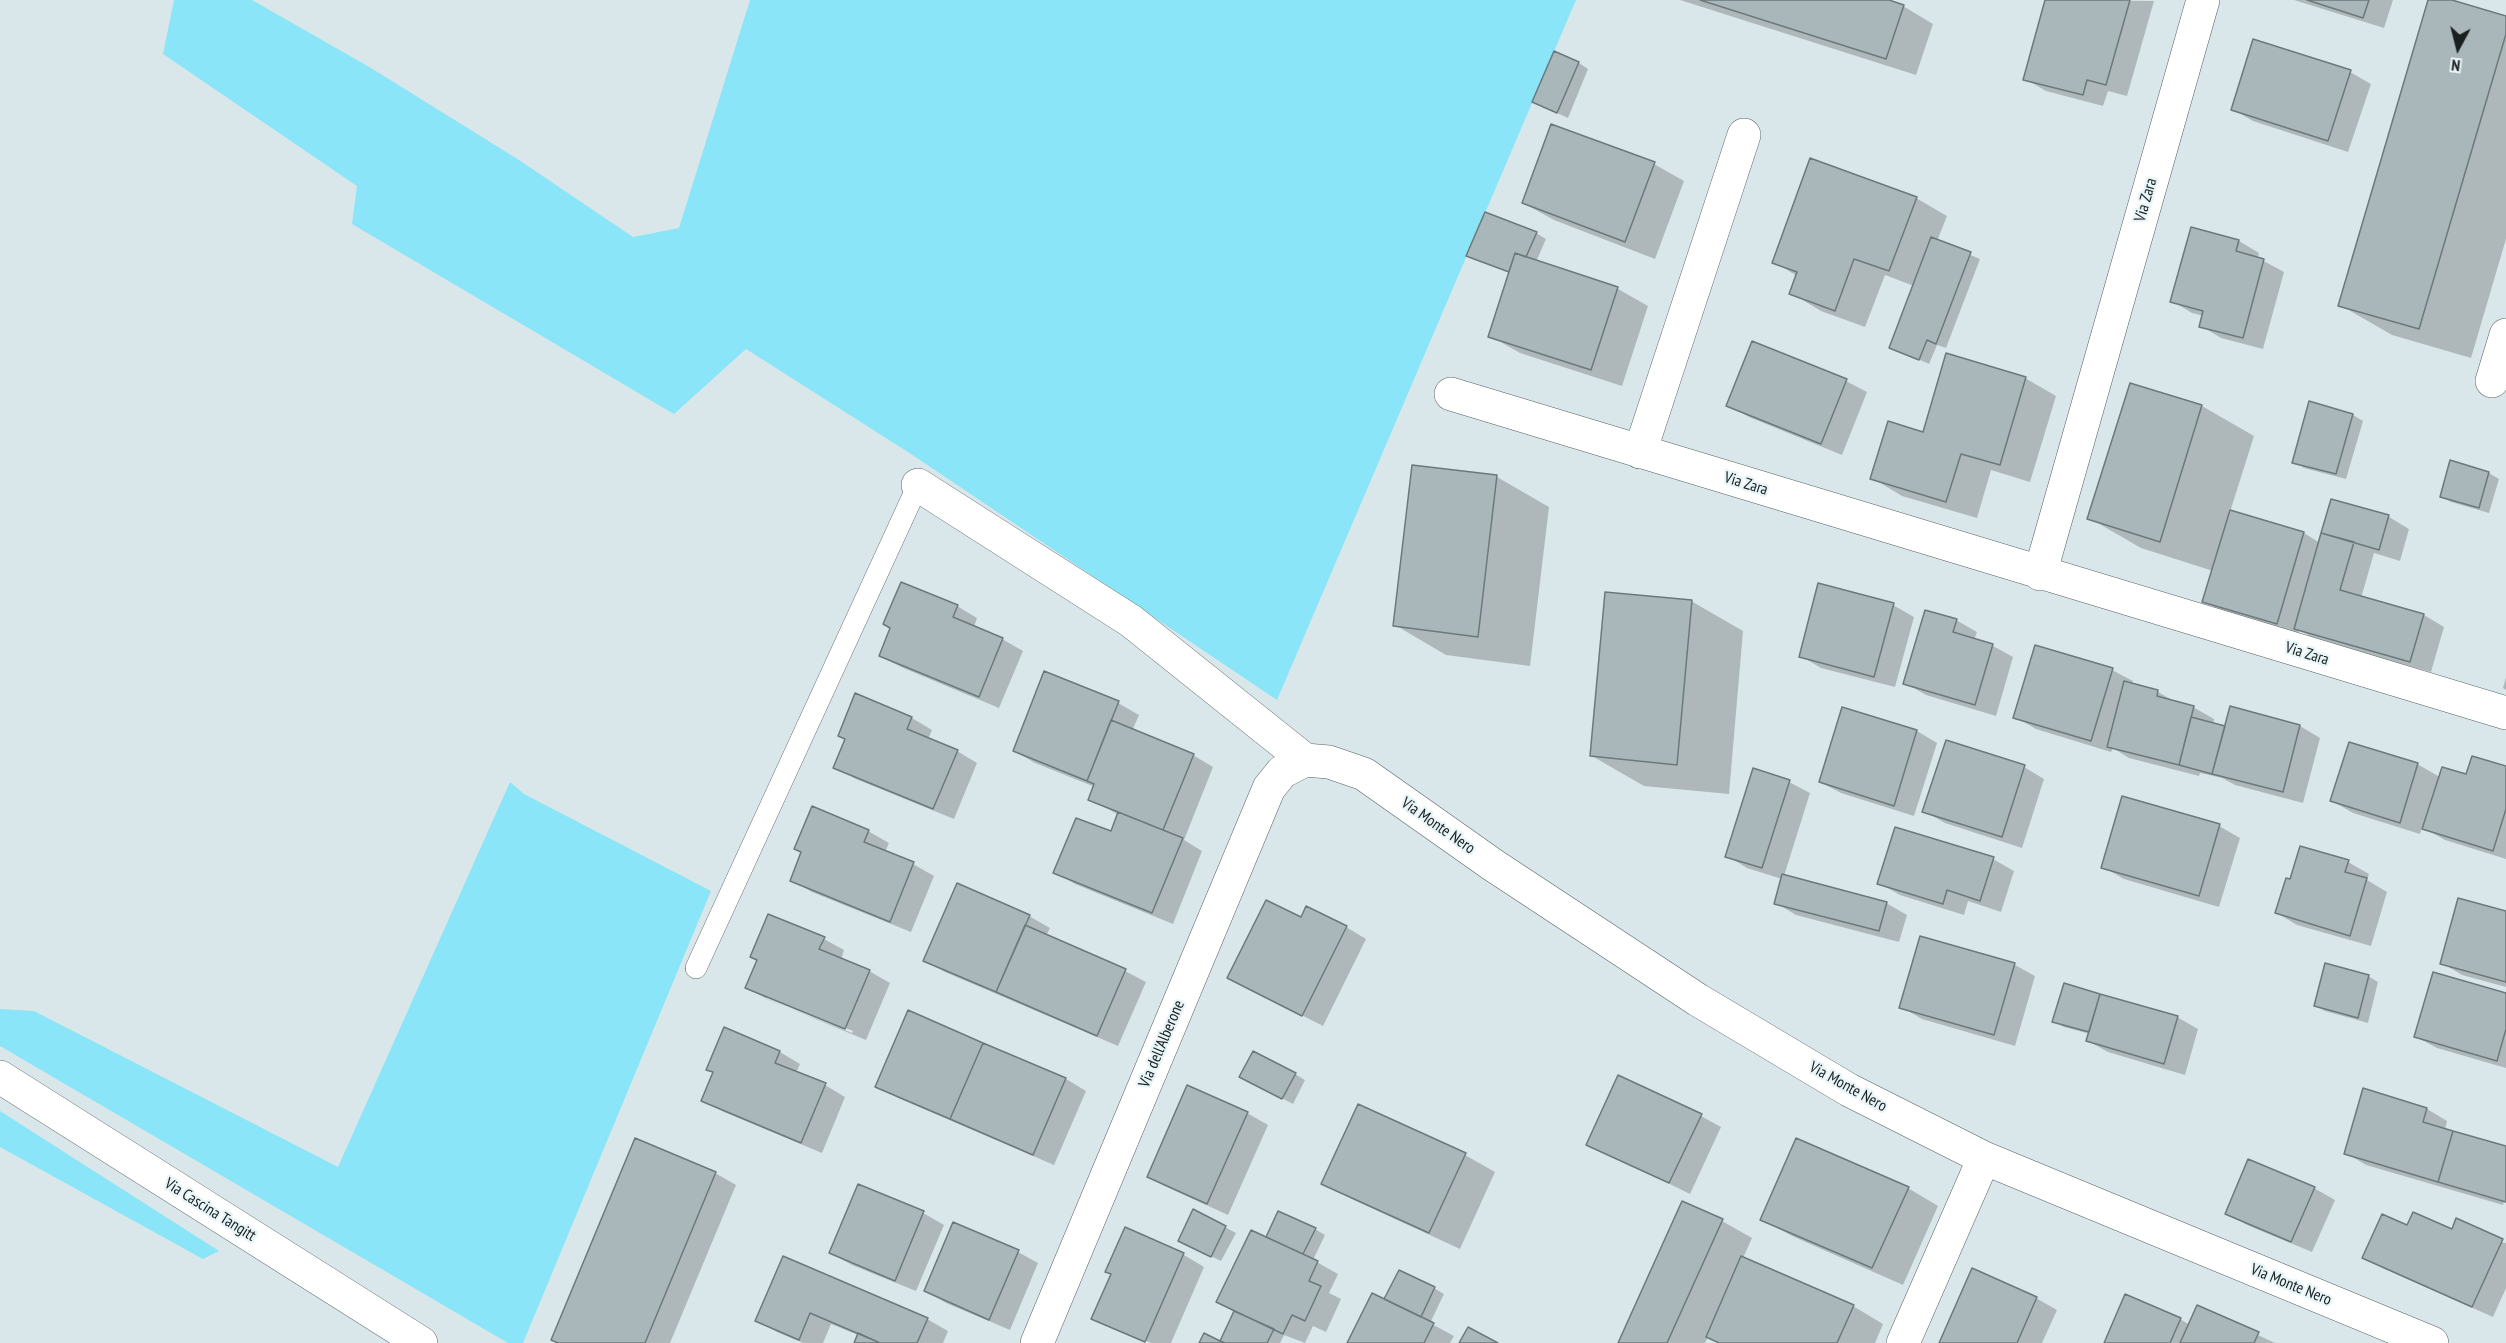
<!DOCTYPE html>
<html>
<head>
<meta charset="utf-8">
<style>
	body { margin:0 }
	#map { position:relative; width:2506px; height:1343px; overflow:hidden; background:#dae7ea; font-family:"PT Sans Narrow",sans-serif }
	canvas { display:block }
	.north { position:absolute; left:2428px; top:18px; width:60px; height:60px; -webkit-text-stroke:4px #e7f5f8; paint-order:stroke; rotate:187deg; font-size:16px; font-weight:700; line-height:24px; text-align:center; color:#1a1f20 }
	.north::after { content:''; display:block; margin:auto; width:21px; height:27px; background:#1a1f20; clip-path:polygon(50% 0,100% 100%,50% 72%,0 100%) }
</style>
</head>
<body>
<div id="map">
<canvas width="2506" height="1343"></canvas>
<div class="north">N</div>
</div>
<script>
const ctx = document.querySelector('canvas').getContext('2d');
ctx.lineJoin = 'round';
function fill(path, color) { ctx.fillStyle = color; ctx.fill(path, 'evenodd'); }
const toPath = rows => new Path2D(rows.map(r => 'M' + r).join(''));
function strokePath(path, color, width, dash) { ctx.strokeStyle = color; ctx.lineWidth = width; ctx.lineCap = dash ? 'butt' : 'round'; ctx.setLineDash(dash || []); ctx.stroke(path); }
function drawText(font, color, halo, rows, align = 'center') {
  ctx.font = font + ' "PT Sans Narrow",sans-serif'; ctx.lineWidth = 4.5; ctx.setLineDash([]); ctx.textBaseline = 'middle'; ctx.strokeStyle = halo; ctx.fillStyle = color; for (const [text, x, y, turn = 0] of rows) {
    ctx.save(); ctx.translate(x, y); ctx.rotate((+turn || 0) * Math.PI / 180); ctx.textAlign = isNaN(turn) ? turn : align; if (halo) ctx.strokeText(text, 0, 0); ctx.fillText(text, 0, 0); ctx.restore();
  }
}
fill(toPath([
	[174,0,252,0,371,68,519,160,633,237,679,228,750,0,1576,0,1277,700,911,454,746,349,674,414,352,224,357,186,163,54],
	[510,782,524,794,711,891,523,1343,508,1343,0,1046,0,1009,34,1011,338,1167],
	[0,1111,219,1251,203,1259,0,1147]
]), '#89e5f7');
fill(toPath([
	[1680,0,1884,0,1903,6,1933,24,1916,75],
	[2047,0,2154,1,2127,96,2108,91,2103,106,2046,91,2025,79],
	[2294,0,2393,0,2384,28],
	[2430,0,2447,0,2506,17,2506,239,2471,358,2392,335,2340,305],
	[1579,63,1588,69,1568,118,1534,102],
	[2350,72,2371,84,2348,152,2253,121,2232,109],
	[1654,164,1684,181,1655,259,1554,220,1523,203],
	[1916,198,1947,216,1937,241,1980,259,1946,348,1937,345,1929,364,1891,347,1914,286,1885,275,1865,327,1821,311,1791,293,1797,276,1774,262],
	[1536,233,1546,239,1536,262,1618,289,1648,306,1622,386,1520,353,1490,336,1510,273,1468,255],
	[2239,241,2259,253,2258,258,2284,272,2263,349,2221,338,2201,326,2204,316,2192,313,2172,301],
	[1753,343,1846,381,1867,392,1842,455,1749,417,1728,405],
	[2025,378,2056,396,2030,482,1991,470,1977,518,1902,496,1872,478,1924,433],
	[2131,384,2202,406,2254,436,2230,512,2304,533,2320,543,2332,501,2389,517,2409,529,2400,561,2374,553,2361,598,2424,615,2444,627,2431,672,2317,640,2299,630,2298,635,2225,613,2204,601,2213,571,2141,548,2089,518],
	[2310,403,2353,415,2363,421,2346,479,2304,468,2294,462],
	[2451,462,2489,473,2499,479,2489,513,2451,502,2441,496],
	[1413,467,1497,477,1549,507,1530,666,1446,655,1395,625],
	[1691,601,1743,631,1729,794,1644,786,1592,756],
	[1893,605,1914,617,1895,687,1821,668,1801,656],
	[957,606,977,618,974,627,1002,639,1023,651,999,708,901,667,880,656],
	[1956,620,1977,632,1974,640,1993,646,2013,657,1996,716,1926,695,1905,683],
	[2112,670,2133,681,2132,685,2158,692,2179,704,2193,707,2214,719,2213,725,2226,728,2300,726,2320,738,2303,803,2235,785,2222,778,2200,773,2199,776,2129,758,2113,748,2111,752,2036,729,2015,717],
	[1045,673,1118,703,1139,715,1132,731,1193,755,1213,767,1184,840,1202,851,1173,924,1075,884,1055,872,1112,833,1119,815,1090,799,1095,787,1035,763,1014,751],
	[2506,677,2506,690,2503,688],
	[856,695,912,718,932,730,928,739,957,751,977,763,954,819,856,779,835,767,846,740],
	[1843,708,1917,731,1937,743,1914,816,1841,793,1820,782],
	[2417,764,2440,777,2467,776,2506,767,2506,859,2445,840,2422,827,2420,834,2353,813,2332,801],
	[2024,767,2044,779,2022,848,1945,823,1924,811],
	[1789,782,1810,793,1784,876,1886,903,1907,915,1899,942,1796,915,1776,903,1782,879,1747,868,1727,856],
	[2219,826,2240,838,2219,907,2124,879,2103,867],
	[868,831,889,843,885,852,913,864,934,876,911,932,812,892,792,880],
	[1993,859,2014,871,2001,912,1968,901,1964,915,1900,895,1879,883],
	[2348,862,2369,874,2367,880,2387,892,2371,946,2297,925,2277,913,2291,881],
	[2506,913,2506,987,2462,975,2442,963],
	[1029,916,1050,928,1046,936,1125,971,1146,982,1118,1046,945,972,925,960],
	[1302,919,1346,927,1366,939,1323,1026,1250,989],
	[1921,938,2015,965,2035,976,2015,1046,1922,1019,1901,1007],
	[824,939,844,950,841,960,869,971,890,983,866,1040,767,999,747,988,758,960],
	[766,995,853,1031,852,1033,766,999],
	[2368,976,2378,982,2368,1023,2325,1011,2316,1006],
	[2506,995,2506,1068,2437,1048,2416,1037],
	[909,1012,1066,1079,1086,1091,1054,1165,898,1098,877,1086],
	[2177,1017,2198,1029,2185,1075,2108,1052,2088,1041,2090,1034,2064,1027,2054,1021],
	[724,1029,780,1052,800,1064,796,1073,825,1085,845,1097,822,1153,724,1112,703,1100,714,1073,708,1069],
	[1295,1074,1305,1080,1293,1104,1251,1082],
	[2364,1090,2427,1109,2447,1121,2445,1130,2506,1148,2506,1195,2503,1205,2366,1165,2346,1153],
	[1247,1113,1268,1125,1228,1215,1169,1188,1148,1177],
	[1701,1116,1721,1127,1690,1194,1588,1144],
	[1465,1155,1495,1172,1460,1249,1354,1200,1323,1183],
	[715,1173,736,1185,670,1343,558,1343],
	[1908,1188,1938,1206,1903,1285,1792,1236,1762,1219],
	[2314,1188,2335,1200,2312,1252,2247,1225,2227,1213],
	[1194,1211,1236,1233,1221,1261,1190,1246],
	[923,1213,944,1225,916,1291,852,1265,831,1253],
	[1722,1221,1752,1238,1743,1258,1853,1306,1883,1324,1875,1343,1718,1343,1708,1337,1705,1343,1620,1343],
	[2408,1227,2452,1231,2506,1243,2506,1288,2493,1317,2385,1269,2364,1257],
	[1126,1229,1184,1255,1204,1267,1171,1343,1151,1343,1113,1326,1113,1329,1093,1318,1113,1274],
	[1315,1229,1325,1235,1313,1260,1338,1274,1329,1293,1341,1299,1326,1332,1313,1326,1305,1343,1284,1335,1280,1343,1201,1343,1221,1342,1235,1312,1218,1302,1272,1242],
	[1018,1252,1038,1263,1010,1330,946,1303,926,1291],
	[784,1258,927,1319,948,1331,943,1343,855,1343,858,1335,831,1324,823,1343,803,1343,777,1332,757,1320],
	[1434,1288,1444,1294,1430,1323,1454,1336,1450,1343,1349,1343,1391,1304],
	[2036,1298,2057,1310,2042,1343,1940,1343],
	[2198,1307,2275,1343,2106,1343,2180,1319,2190,1325]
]), '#0003');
const building = toPath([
	[1700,0,1889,0,1904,5,1886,59,1700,0],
	[2045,0,2130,0,2106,85,2087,80,2083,95,2023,80,2045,0],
	[2307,0,2369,0,2363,18,2307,0],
	[2428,0,2452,0,2506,16,2506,34,2419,329,2338,306,2428,0],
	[2253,39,2351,70,2328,141,2231,110,2253,39],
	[1554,51,1579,62,1557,113,1532,102,1554,51],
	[1551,124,1655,162,1625,242,1522,203,1551,124],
	[1810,158,1917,197,1889,271,1854,259,1835,311,1789,294,1797,272,1772,263,1810,158],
	[1485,212,1537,232,1526,257,1515,253,1509,272,1466,256,1485,212],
	[2191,227,2239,240,2236,251,2264,259,2243,338,2199,327,2203,311,2170,302,2191,227],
	[1931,237,1971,252,1936,344,1927,340,1919,360,1889,348,1931,237],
	[1515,253,1618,287,1591,370,1488,337,1515,253],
	[1752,341,1847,379,1821,444,1726,406,1752,341],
	[1946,353,2026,377,2000,465,1961,454,1946,502,1870,479,1888,421,1923,432,1946,353],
	[2130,383,2202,405,2160,542,2087,519,2130,383],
	[2309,401,2353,414,2336,474,2292,463,2309,401],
	[2450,460,2489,472,2479,508,2440,497,2450,460],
	[1412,465,1497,475,1478,637,1393,626,1412,465],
	[2331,499,2389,515,2379,550,2321,533,2331,499],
	[2230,510,2304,532,2277,624,2202,602,2230,510],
	[2321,533,2354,542,2340,590,2424,614,2410,662,2294,629,2321,533],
	[901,582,958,605,953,617,1003,638,979,697,879,656,890,628,883,624,901,582],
	[1818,583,1894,603,1874,677,1799,657,1818,583],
	[1605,592,1692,600,1677,765,1590,756,1605,592],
	[1925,610,1957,619,1953,632,1993,644,1975,705,1903,684,1925,610],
	[2035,645,2113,668,2091,741,2013,718,2035,645],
	[1044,671,1119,701,1087,781,1013,751,1044,671],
	[2124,681,2158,690,2157,696,2194,706,2179,765,2107,747,2124,681],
	[855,693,912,717,907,729,958,750,933,809,833,768,845,739,838,736,855,693],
	[2230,706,2300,725,2283,792,2212,774,2230,706],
	[1842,707,1917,730,1894,806,1819,782,1842,707],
	[2191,717,2225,726,2212,774,2179,765,2191,717],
	[1111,720,1194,754,1163,830,1088,800,1094,784,1087,781,1111,720],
	[1946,740,2025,765,2002,837,1922,812,1946,740],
	[2349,742,2418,763,2400,823,2330,801,2349,742],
	[2472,756,2506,766,2506,809,2493,851,2422,829,2442,767,2466,774,2472,756],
	[1753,768,1790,780,1762,868,1725,857,1753,768],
	[2122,796,2220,824,2199,896,2101,868,2122,796],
	[812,806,869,830,864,842,914,862,890,922,790,881,801,852,794,849,812,806],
	[1118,812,1183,838,1152,913,1053,873,1076,818,1111,831,1118,812],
	[1895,827,1994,857,1980,901,1947,890,1943,904,1877,884,1895,827],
	[2300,846,2349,860,2345,872,2367,878,2350,936,2275,913,2286,878,2290,879,2300,846],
	[1782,874,1887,902,1879,931,1774,904,1782,874],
	[957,883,1030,915,996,992,923,961,957,883],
	[2458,898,2506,911,2506,982,2440,964,2458,898],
	[1266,900,1301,917,1306,906,1347,926,1302,1016,1227,978,1266,900],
	[768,914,825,937,819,949,870,970,845,1029,745,988,757,960,750,957,768,914],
	[1025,925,1126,969,1097,1036,996,992,1025,925],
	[1920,936,2015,963,1994,1035,1899,1008,1920,936],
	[2325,963,2369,975,2358,1018,2314,1006,2325,963],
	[2433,972,2506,993,2506,1029,2497,1061,2414,1037,2433,972],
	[2064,983,2100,994,2089,1032,2052,1022,2064,983],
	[2100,994,2178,1016,2164,1064,2086,1041,2100,994],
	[908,1010,983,1043,950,1119,875,1087,908,1010],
	[724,1027,780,1051,775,1063,826,1083,801,1143,701,1101,713,1072,706,1070,724,1027],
	[983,1043,1066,1078,1033,1155,950,1119,983,1043],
	[1253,1051,1296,1073,1282,1099,1239,1077,1253,1051],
	[1618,1075,1702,1114,1669,1183,1586,1145,1618,1075],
	[1187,1085,1248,1112,1207,1204,1147,1177,1187,1085],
	[2363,1088,2427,1108,2423,1122,2453,1131,2438,1182,2344,1154,2363,1088],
	[1358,1104,1466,1153,1429,1233,1321,1184,1358,1104],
	[2453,1131,2506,1146,2506,1202,2438,1182,2453,1131],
	[635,1138,716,1172,645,1343,558,1343,551,1340,635,1138],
	[1796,1138,1909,1187,1872,1268,1760,1220,1796,1138],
	[2248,1159,2315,1187,2291,1242,2225,1214,2248,1159],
	[858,1184,924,1211,895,1281,829,1253,858,1184],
	[1682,1201,1723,1219,1667,1343,1618,1343,1682,1201],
	[1193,1209,1226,1226,1211,1257,1178,1241,1193,1209],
	[1278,1211,1316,1228,1303,1254,1266,1237,1278,1211],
	[2413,1212,2452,1229,2456,1218,2503,1239,2472,1307,2362,1258,2382,1214,2407,1225,2413,1212],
	[953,1222,1019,1250,989,1320,924,1291,953,1222],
	[1125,1227,1184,1253,1145,1342,1091,1319,1111,1274,1105,1272,1125,1227],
	[1251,1230,1318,1261,1309,1281,1321,1286,1305,1321,1292,1315,1283,1334,1216,1302,1251,1230],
	[783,1256,928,1318,917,1343,880,1343,810,1313,799,1340,755,1321,783,1256],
	[1741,1256,1854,1305,1837,1343,1719,1343,1706,1337,1741,1256],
	[1972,1268,2037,1297,2017,1343,1939,1343,1972,1268],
	[1399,1270,1435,1287,1421,1317,1384,1299,1399,1270],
	[1372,1293,1434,1323,1424,1343,1347,1343,1372,1293],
	[2125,1294,2181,1318,2170,1343,2104,1343,2125,1294],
	[2197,1305,2259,1332,2254,1343,2180,1343,2197,1305],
	[1234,1311,1274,1329,1267,1343,1225,1343,1220,1341,1234,1311],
	[1468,1327,1498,1343,1459,1343,1468,1327],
	[858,1333,880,1343,854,1343,858,1333],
	[1204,1333,1220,1341,1225,1343,1199,1343,1204,1333]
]);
fill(building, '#aab7ba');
strokePath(building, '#6c797b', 1.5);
const lane = toPath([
	[696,968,918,485]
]);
const street = toPath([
	[2492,381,2506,335],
	[1451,394,2506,713],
	[1640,452,1744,135],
	[918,485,1131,621,1305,760],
	[2040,574,2203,0],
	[1305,760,1329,762,1364,774,1493,865,1698,1000,1849,1090,1984,1158,2432,1343],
	[1037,1343,1269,788,1282,772,1305,760],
	[1903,1343,1984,1158]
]);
const secondary = toPath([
	[0,1077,421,1343]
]);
strokePath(lane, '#566265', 22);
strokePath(street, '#566265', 34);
strokePath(secondary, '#566265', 34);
strokePath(lane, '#fff', 21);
strokePath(street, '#fff', 33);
strokePath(secondary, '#fff', 33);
drawText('16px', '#1a1f20', '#e7f5f8', [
	["Via Zara",2146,200,-74],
	["Via Zara",1746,484,17],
	["Via Zara",2307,654,17],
	["Via Monte Nero",1438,826,35],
	["Via dell'Alberone",1162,1044,-67],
	["Via Monte Nero",1848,1087,29],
	["Via Cascina Tangitt",210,1210,32],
	["Via Monte Nero",2291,1285,22]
]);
</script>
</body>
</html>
